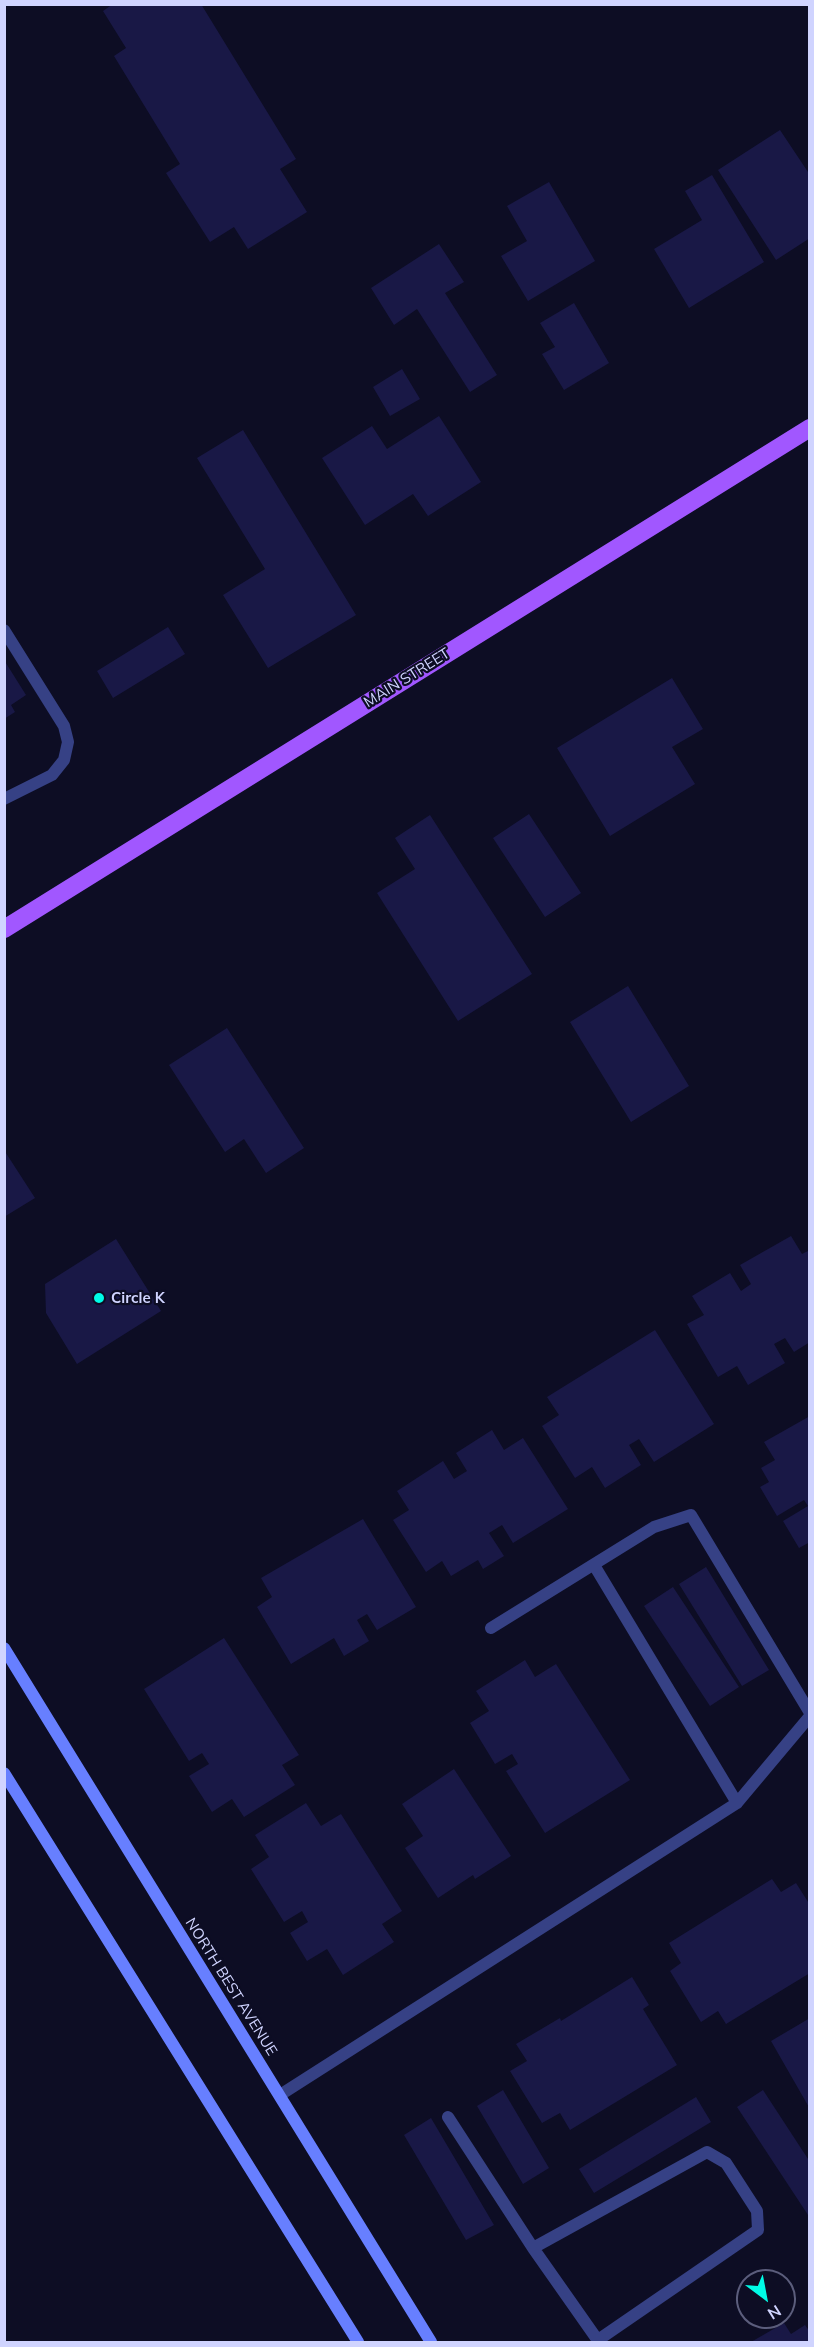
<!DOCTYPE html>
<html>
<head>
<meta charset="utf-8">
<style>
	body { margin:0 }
	#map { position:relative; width:814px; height:2347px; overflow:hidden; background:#0d0d24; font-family:Mulish,sans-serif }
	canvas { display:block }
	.frame { position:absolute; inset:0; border:6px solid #d0d4ff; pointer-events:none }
	.north { position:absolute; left:736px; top:2269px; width:60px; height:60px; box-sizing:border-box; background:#0d0d24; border:2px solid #5b5d7c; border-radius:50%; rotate:148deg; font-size:16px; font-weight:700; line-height:24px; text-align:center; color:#d0d4ff }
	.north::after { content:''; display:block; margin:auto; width:21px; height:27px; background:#00fbe6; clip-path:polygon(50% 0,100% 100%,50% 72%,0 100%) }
</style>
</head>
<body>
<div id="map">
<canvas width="814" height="2347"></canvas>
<div class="frame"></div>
<div class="north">N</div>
</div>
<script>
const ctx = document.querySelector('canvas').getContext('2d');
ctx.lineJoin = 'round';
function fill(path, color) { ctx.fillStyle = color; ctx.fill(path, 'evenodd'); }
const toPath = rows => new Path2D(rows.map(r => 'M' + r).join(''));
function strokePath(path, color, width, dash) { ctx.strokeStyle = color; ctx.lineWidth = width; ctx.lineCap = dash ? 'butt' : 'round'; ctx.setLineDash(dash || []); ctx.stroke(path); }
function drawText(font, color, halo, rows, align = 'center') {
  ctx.font = font + ' Mulish,sans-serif'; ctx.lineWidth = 4.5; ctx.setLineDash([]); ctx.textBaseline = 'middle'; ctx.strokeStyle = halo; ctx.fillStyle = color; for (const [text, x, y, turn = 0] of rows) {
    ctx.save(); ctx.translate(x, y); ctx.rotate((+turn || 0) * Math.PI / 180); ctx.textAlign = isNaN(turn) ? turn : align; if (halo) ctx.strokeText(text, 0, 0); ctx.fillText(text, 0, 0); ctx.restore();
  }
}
fill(toPath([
	[113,4,201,4,296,159,280,169,307,212,248,249,234,227,210,242,166,173,180,164,114,56,126,48,103,11],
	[780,130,810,175,810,238,776,260,718,170],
	[712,175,764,262,689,308,654,249,702,220,685,191],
	[549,182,595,261,528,301,501,256,527,241,507,206],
	[439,244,464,282,445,293,497,375,470,392,417,309,394,325,371,288],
	[574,303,609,363,564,390,542,354,555,347,540,323],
	[402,369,420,399,390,416,373,387],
	[439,416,481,482,428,516,413,494,365,525,322,458,372,426,387,449],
	[243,430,356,615,268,668,223,595,265,569,197,458],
	[168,627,185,654,113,698,97,671],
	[4,660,26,695,11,705,15,712,4,719],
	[672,678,703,729,672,747,695,784,610,836,557,748],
	[529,814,581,893,545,917,493,838],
	[430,815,532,974,458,1021,377,893,415,869,395,838],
	[628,986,689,1086,631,1122,570,1022],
	[227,1028,304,1148,266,1173,244,1139,225,1152,169,1065],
	[4,1150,35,1198,4,1217],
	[791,1236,802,1254,810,1250,810,1342,794,1352,785,1338,774,1344,785,1363,748,1385,737,1366,718,1377,687,1324,704,1315,692,1296,730,1273,741,1291,751,1284,740,1265],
	[116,1239,161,1311,77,1364,46,1313,45,1284],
	[655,1330,714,1424,654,1462,639,1439,629,1445,641,1465,605,1488,592,1467,575,1478,542,1426,559,1415,547,1397],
	[810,1416,810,1542,799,1548,783,1521,808,1506,804,1500,777,1516,760,1487,769,1482,761,1468,775,1460,764,1442],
	[492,1430,504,1450,523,1438,568,1509,513,1543,502,1525,489,1533,504,1556,483,1569,478,1560,451,1576,442,1561,426,1572,393,1520,409,1510,397,1491,443,1461,454,1479,467,1471,456,1453],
	[363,1519,416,1607,377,1630,367,1614,357,1620,369,1641,344,1656,334,1638,291,1664,257,1607,272,1597,261,1578],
	[706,1567,769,1670,742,1686,679,1584],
	[673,1587,739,1687,710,1706,644,1606],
	[224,1638,299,1755,282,1765,295,1785,244,1817,232,1799,212,1812,189,1776,209,1764,202,1753,189,1761,144,1689],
	[525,1660,535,1677,556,1664,630,1780,545,1833,506,1771,518,1764,512,1754,495,1764,470,1723,489,1711,476,1691],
	[454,1769,511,1856,475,1879,473,1875,438,1898,405,1848,423,1836,402,1804],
	[306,1803,321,1826,341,1814,402,1911,382,1924,394,1942,343,1975,327,1949,307,1961,290,1933,308,1922,302,1911,284,1922,251,1869,269,1857,255,1835],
	[772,1879,781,1892,796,1883,810,1905,810,1973,726,2024,718,2011,701,2022,670,1971,681,1963,669,1943],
	[632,1977,649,2005,643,2009,677,2065,570,2130,560,2113,542,2123,510,2071,527,2061,516,2044,560,2018,561,2021],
	[810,2018,810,2109,771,2041],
	[503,2090,549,2168,523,2184,477,2106],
	[763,2090,810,2162,810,2218,737,2107],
	[696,2097,711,2122,594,2193,579,2169],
	[431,2118,494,2225,466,2240,404,2135],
	[784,2323,791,2334,805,2325,810,2332,810,2342,751,2342]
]), '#191846');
strokePath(toPath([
	[4,630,64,726,68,742,64,760,52,775,4,799],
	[594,1565,737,1803],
	[491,1628,654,1527,691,1515,810,1713],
	[280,2095,737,1803,810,1716],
	[448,2117,533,2248,599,2342],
	[533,2248,707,2152,726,2163,757,2211,758,2230,598,2340]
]), '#364185', 12);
strokePath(toPath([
	[4,1648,431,2342],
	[4,1773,358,2342]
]), '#677fff', 12);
strokePath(toPath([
	[4,929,810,428]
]), '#a157ff', 18);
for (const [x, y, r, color] of [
	[99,1298,6,"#00fbe6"]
]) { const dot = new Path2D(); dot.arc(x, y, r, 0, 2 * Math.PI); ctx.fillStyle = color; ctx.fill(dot); strokePath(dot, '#0d0d24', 2); }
drawText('15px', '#d0d4ff', '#0d0d24', [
	["MAIN STREET",407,678,-32],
	["NORTH BEST AVENUE",231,1987,58]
]);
drawText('bold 15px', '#d0d4ff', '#0d0d24', [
	["Circle K",111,1298]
], 'left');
</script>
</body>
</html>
